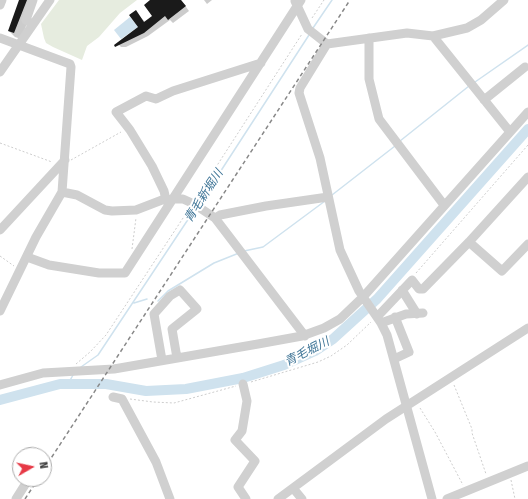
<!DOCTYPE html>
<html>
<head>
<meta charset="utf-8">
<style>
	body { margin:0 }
	#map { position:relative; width:528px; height:499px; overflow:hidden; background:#fff; font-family:"Fira Sans Condensed",sans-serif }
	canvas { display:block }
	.north { position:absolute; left:12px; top:447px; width:40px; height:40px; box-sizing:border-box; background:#fff; border:1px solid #adadad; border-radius:50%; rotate:81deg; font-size:11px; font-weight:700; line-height:16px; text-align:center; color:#333 }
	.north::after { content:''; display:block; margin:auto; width:14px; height:18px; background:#e63946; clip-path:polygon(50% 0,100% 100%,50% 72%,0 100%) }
</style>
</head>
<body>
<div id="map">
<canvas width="528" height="499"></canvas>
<div class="north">N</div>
</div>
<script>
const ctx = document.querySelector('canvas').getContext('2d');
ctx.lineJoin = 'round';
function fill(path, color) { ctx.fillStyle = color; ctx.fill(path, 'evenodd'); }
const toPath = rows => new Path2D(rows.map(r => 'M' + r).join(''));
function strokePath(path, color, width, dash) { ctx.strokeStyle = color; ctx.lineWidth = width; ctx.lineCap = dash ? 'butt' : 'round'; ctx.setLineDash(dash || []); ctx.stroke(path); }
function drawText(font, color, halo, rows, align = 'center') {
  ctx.font = font + ' "Fira Sans Condensed","Noto Sans JP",sans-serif'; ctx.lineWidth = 4; ctx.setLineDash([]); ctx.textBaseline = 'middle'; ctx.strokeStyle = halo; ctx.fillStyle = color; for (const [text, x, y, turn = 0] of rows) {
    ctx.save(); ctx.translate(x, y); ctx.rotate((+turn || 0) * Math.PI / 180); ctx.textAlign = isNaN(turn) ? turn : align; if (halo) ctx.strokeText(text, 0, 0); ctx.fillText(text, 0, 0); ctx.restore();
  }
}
fill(toPath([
	[59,0,137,0,120,13,99,37,87,46,82,60,53,47,46,43,44,38,41,24]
]), '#e6ecdf');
fill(toPath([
	[130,17,138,27,121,39,114,30]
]), '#cfe2ee');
fill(toPath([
	[20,0,36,0,21,39,15,37,9,31],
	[152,0,181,0,189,11,173,23,170,20,148,36,126,47,121,47,117,43,139,27,136,12,145,22,153,16],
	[204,0,212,0,207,4]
]), '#0003');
strokePath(toPath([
	[313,28,332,0],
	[475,82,528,45],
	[400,141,469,86],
	[332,195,395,146],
	[200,203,309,35],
	[244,251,263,247,325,201],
	[158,301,168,291,214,263,239,253],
	[134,303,147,299],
	[81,367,98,355,195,209],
	[68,384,73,375]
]), '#cfe2ee', 1.5);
strokePath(toPath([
	[0,400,60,384,106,384,146,391,186,389,243,378,284,365,315,351,333,339,377,299,528,129]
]), '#cfe2ee', 10);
fill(toPath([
	[19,0,27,0,14,33,8,31],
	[150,0,181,0,186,6,168,20,165,16,144,33,115,47,114,45,138,27,129,15,136,10,144,22,152,16,144,5]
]), '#1a1a1a');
strokePath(toPath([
	[312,18,324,0],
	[0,143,52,162],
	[71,160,121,132],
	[196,198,302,34],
	[132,249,136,218],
	[0,256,14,266],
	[416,273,528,145],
	[76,364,90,352,106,335,189,209],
	[251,382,318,362,331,356,347,345,371,322],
	[454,385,472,429,472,433,486,474],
	[130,399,153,402,174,403,236,386],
	[420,408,435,432,463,485],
	[511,480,515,499]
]), '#cdcdcd', 1, [2, 2]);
strokePath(toPath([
	[295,1,308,29,327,44,407,33,433,36,467,28,481,20,504,0],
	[0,5,2,0],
	[32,24,26,20,33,0],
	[433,36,510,132],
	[0,38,70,64,71,67,62,192,36,237,0,311],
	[369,38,369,79,379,119,444,205],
	[327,44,300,88,299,93,320,158,340,250,359,291,381,323,387,335,432,499],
	[0,72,50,0],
	[484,100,525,67],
	[62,192,77,195,105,210,112,211,136,210,162,200,174,199,183,199,194,204,215,218,305,336],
	[166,200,164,191,152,166,130,130,116,112,146,96,156,99,173,91,261,63],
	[215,218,220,215,266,206,328,197],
	[0,230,65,160],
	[469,242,502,271,528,244],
	[27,257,49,265,99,273,125,273,301,0],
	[402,290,417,314],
	[377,317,412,280,419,289,423,289,469,242,528,177],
	[381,323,406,314,423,313],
	[394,359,409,352,395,317],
	[162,360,154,314,170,296,180,290,197,309,172,329,177,358],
	[243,384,247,401,242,431,235,440,255,461,238,487,246,499],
	[0,385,43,373,114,369,258,344,302,336,324,328,340,319,363,297,528,112],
	[113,397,122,399,156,462,170,499],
	[293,488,302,499],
	[16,499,28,480],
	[278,499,386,419,528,328],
	[447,499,528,466]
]), '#d0d0d0', 9);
strokePath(toPath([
	[44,469,350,0],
	[25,499,38,479]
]), '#888', 1.5, [4, 3]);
drawText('italic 12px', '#3f7597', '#fff', [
	["青毛新堀川",204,196,-57],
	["青毛堀川",307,352,-27]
]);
</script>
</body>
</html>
